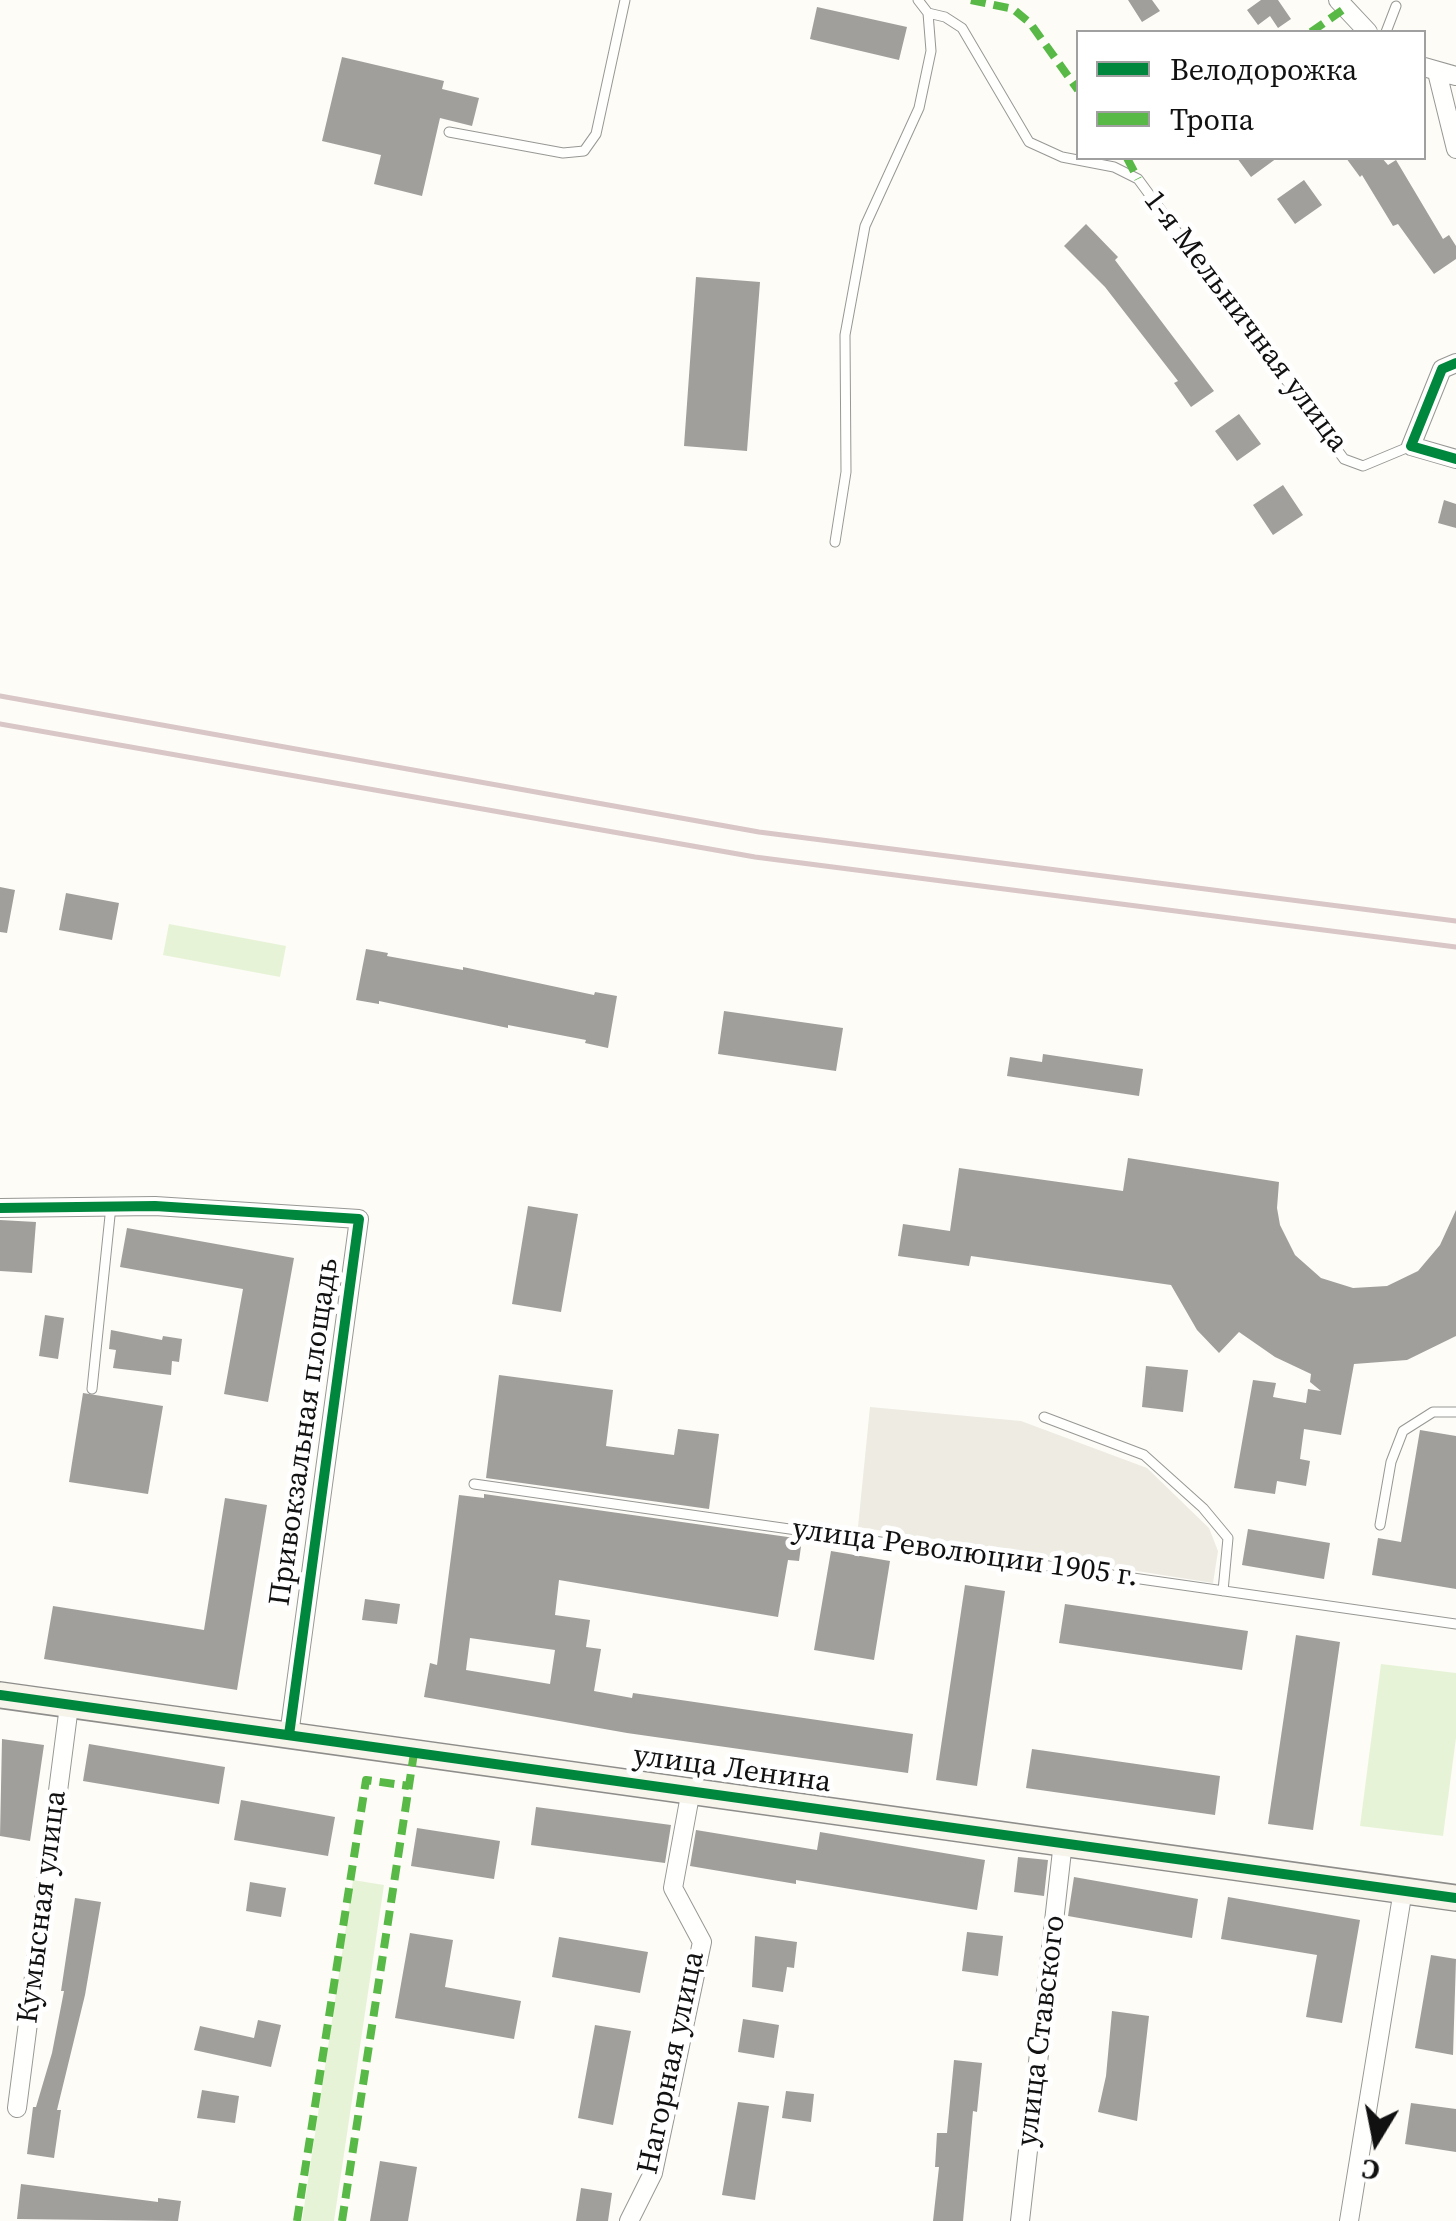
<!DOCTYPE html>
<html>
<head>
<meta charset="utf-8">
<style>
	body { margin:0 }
	#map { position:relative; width:1456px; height:2221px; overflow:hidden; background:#fdfcf7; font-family:"Source Serif 4",serif }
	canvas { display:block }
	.legend { position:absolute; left:1076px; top:30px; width:350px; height:130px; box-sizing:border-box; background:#fff; border:2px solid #a0a0a0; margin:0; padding:12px 18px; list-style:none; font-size:30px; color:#111 }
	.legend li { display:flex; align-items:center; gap:20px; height:50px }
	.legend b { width:50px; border:2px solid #a0a0a0 }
	.north { position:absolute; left:1326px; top:2091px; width:100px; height:100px; -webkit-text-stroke:8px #fff; paint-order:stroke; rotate:190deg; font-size:28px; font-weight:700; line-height:40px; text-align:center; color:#111 }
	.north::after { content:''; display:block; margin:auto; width:35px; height:45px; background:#111; clip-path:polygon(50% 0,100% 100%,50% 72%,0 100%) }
</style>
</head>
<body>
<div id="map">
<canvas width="1456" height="2221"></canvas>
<ul class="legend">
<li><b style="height:12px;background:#00873e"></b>Велодорожка</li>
<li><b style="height:12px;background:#58b947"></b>Тропа</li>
</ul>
<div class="north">С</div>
</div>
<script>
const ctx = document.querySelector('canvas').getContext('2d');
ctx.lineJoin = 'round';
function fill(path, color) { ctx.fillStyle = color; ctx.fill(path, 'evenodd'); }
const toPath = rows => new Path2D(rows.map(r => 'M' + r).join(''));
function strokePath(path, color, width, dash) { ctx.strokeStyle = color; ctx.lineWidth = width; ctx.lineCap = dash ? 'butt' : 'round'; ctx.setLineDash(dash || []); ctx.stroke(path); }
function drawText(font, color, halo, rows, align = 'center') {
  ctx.font = font + ' "Source Serif 4",serif'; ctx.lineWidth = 10; ctx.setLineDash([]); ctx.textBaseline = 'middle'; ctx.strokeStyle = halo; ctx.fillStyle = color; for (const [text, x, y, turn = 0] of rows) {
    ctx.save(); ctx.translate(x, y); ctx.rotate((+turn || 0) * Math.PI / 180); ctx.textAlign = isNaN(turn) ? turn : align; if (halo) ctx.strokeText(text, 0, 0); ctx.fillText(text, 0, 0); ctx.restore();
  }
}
fill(toPath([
	[169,924,286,946,280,977,163,955],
	[1381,1664,1456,1673,1456,1738,1443,1836,1360,1826],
	[353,1880,384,1885,334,2221,302,2221]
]), '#e7f3d7');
fill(toPath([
	[870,1407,1021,1421,1147,1468,1209,1528,1218,1551,1213,1583,858,1527]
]), '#edebe2');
fill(toPath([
	[1128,0,1152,0,1160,11,1142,22],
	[1261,0,1278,0,1291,19,1278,28,1270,16,1258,25,1247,10],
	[817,7,907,27,899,60,810,39],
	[342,57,444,81,442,89,479,98,472,126,440,118,422,196,374,184,381,155,322,141],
	[1237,158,1277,158,1251,177],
	[1346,158,1382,158,1388,165,1396,160,1443,239,1449,235,1456,246,1456,259,1434,274,1398,224,1393,226,1362,175,1360,177],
	[1304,180,1322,205,1295,224,1277,199],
	[1086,224,1118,257,1115,260,1214,391,1191,407,1174,383,1178,381,1105,287,1064,246],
	[696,277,760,282,747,451,684,446],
	[1239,414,1261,444,1237,461,1215,431],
	[1283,485,1303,515,1273,535,1253,505],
	[1444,500,1456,504,1456,528,1438,523],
	[0,887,15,890,7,933,0,932],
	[66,893,119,903,112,940,59,930],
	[366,949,388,953,387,956,463,970,463,967,594,995,595,992,617,996,608,1048,585,1043,586,1040,508,1025,508,1028,379,1001,379,1004,356,1000],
	[724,1011,843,1028,836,1071,718,1054],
	[1043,1054,1143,1069,1139,1096,1007,1076,1010,1057,1042,1062],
	[1128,1158,1279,1182,1277,1208,1280,1225,1295,1255,1321,1278,1353,1288,1387,1286,1418,1271,1440,1245,1456,1210,1456,1336,1407,1360,1354,1364,1341,1435,1304,1429,1300,1459,1310,1461,1306,1486,1277,1481,1275,1494,1234,1488,1253,1380,1276,1383,1273,1397,1306,1403,1308,1389,1321,1391,1310,1382,1311,1374,1275,1357,1239,1332,1219,1353,1197,1330,1171,1285,971,1256,969,1266,898,1256,903,1224,950,1231,959,1168,1123,1191],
	[528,1206,578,1214,561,1312,512,1304],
	[0,1220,36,1222,32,1273,0,1271],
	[127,1228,294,1258,268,1402,224,1394,243,1289,120,1267],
	[45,1315,64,1318,58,1359,39,1356],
	[111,1330,162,1340,163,1336,182,1339,179,1362,172,1361,171,1375,113,1368,116,1350,109,1349],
	[1146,1366,1188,1370,1183,1412,1142,1407],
	[499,1375,613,1390,606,1446,674,1455,678,1429,719,1434,709,1509,486,1478],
	[83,1393,163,1406,148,1494,69,1482],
	[1420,1430,1456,1436,1456,1589,1372,1575,1378,1538,1401,1542],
	[484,1494,802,1539,799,1561,788,1560,778,1617,559,1580,555,1615,590,1620,586,1647,601,1649,594,1691,632,1698,633,1693,913,1734,908,1773,627,1733,424,1697,430,1663,437,1665,459,1495,484,1498],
	[470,1638,555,1650,550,1684,466,1670],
	[225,1498,267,1505,237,1690,44,1659,53,1606,204,1630],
	[1248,1529,1330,1543,1324,1579,1242,1565],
	[831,1551,890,1561,874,1660,814,1650],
	[965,1585,1005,1591,977,1786,936,1780],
	[365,1599,400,1604,397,1624,362,1620],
	[1065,1604,1248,1631,1242,1670,1059,1643],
	[1296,1635,1340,1642,1313,1830,1268,1824],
	[2,1739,44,1745,30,1841,0,1836],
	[89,1744,225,1767,219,1804,83,1781],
	[1032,1749,1220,1776,1215,1815,1026,1788],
	[241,1800,335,1817,328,1856,234,1840],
	[536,1807,671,1825,665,1863,531,1845],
	[417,1828,500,1841,494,1879,411,1866],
	[696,1830,817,1850,820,1832,985,1860,977,1910,796,1880,796,1884,690,1866],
	[1018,1857,1048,1860,1044,1896,1014,1892],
	[1074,1877,1198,1899,1192,1938,1068,1916],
	[250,1882,286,1888,281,1917,246,1911],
	[1228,1897,1360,1920,1342,2023,1306,2017,1317,1955,1221,1939],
	[75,1898,101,1902,85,1995,57,2110,61,2110,54,2158,27,2154,33,2107,36,2107,52,2053,64,1991,61,1991],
	[967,1932,1003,1936,998,1976,962,1971],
	[410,1933,453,1940,445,1987,521,2001,514,2039,395,2018],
	[755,1936,797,1942,794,1968,787,1967,783,1992,752,1987],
	[559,1937,648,1952,640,1993,552,1977],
	[1431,1955,1456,1959,1453,2055,1415,2048],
	[1112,2011,1149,2016,1137,2121,1098,2112,1106,2076],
	[743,2019,779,2025,774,2058,738,2052],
	[258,2020,281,2025,271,2067,194,2050,200,2026,254,2038],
	[595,2025,631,2031,613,2125,578,2118],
	[954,2060,982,2063,977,2112,973,2111,963,2221,933,2221,939,2167,935,2167,937,2133,947,2133],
	[202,2090,239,2096,235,2123,197,2118],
	[786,2091,814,2094,811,2122,782,2118],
	[738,2102,769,2106,755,2200,722,2195],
	[1411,2103,1456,2109,1456,2152,1405,2144],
	[380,2161,417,2167,408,2221,370,2221],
	[21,2184,158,2202,158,2198,181,2201,178,2221,17,2219],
	[581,2188,612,2193,608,2221,576,2221]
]), '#a19f9c');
const lane = toPath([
	[918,0,928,13,945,17,962,28,1029,142,1062,157,1114,167,1138,179,1344,459,1363,466,1411,446],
	[1386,32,1396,6],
	[449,132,563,153,584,151,596,134,625,0],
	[835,542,846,472,845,335,865,226,919,108,931,51,928,13],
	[92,1389,111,1206],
	[1044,1417,1144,1455,1203,1508,1228,1538,1223,1591],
	[474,1484,1456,1624],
	[1380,1525,1391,1462,1403,1431,1433,1412,1456,1412]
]);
const street = toPath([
	[1338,0,1368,32],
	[1424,67,1456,76],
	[1437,72,1456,149],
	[1456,363,1442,369,1411,446,1456,459],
	[0,1208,155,1206,359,1219,289,1735],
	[17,2108,69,1706],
	[629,2221,653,2173,702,1942,673,1888,691,1790],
	[1020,2221,1063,1842],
	[1349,2221,1403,1890]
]);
const secondary = toPath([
	[0,1695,1456,1898]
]);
strokePath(lane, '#979795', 11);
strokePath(street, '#979795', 20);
strokePath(secondary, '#8e8d8b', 28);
strokePath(lane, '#fffffe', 9);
strokePath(street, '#fffffe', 18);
strokePath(secondary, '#f6f4eb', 25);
strokePath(toPath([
	[0,696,759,832,1456,921],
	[0,724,755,857,1456,947]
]), '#d9c6c7', 5);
strokePath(toPath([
	[971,0,1013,9,1030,23,1078,90],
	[1311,32,1344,9],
	[1127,158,1138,179],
	[297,2221,366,1780,409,1786],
	[342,2221,414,1753]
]), '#58b947', 8, [15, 8]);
strokePath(toPath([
	[1456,363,1442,369,1411,446,1456,459],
	[0,1208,155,1206,359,1219,289,1735],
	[0,1695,1456,1898]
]), '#00873e', 10);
drawText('30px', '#111', '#fff', [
	["1-я Мельничная улица",1245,322,53],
	["Привокзальная площадь",305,1432,-82],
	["улица Революции 1905 г.",965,1554,8],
	["улица Ленина",732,1770,8],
	["Кумысная улица",43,1907,-83],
	["улица Ставского",1042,2031,-83],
	["Нагорная улица",672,2063,-78]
]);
</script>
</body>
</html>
